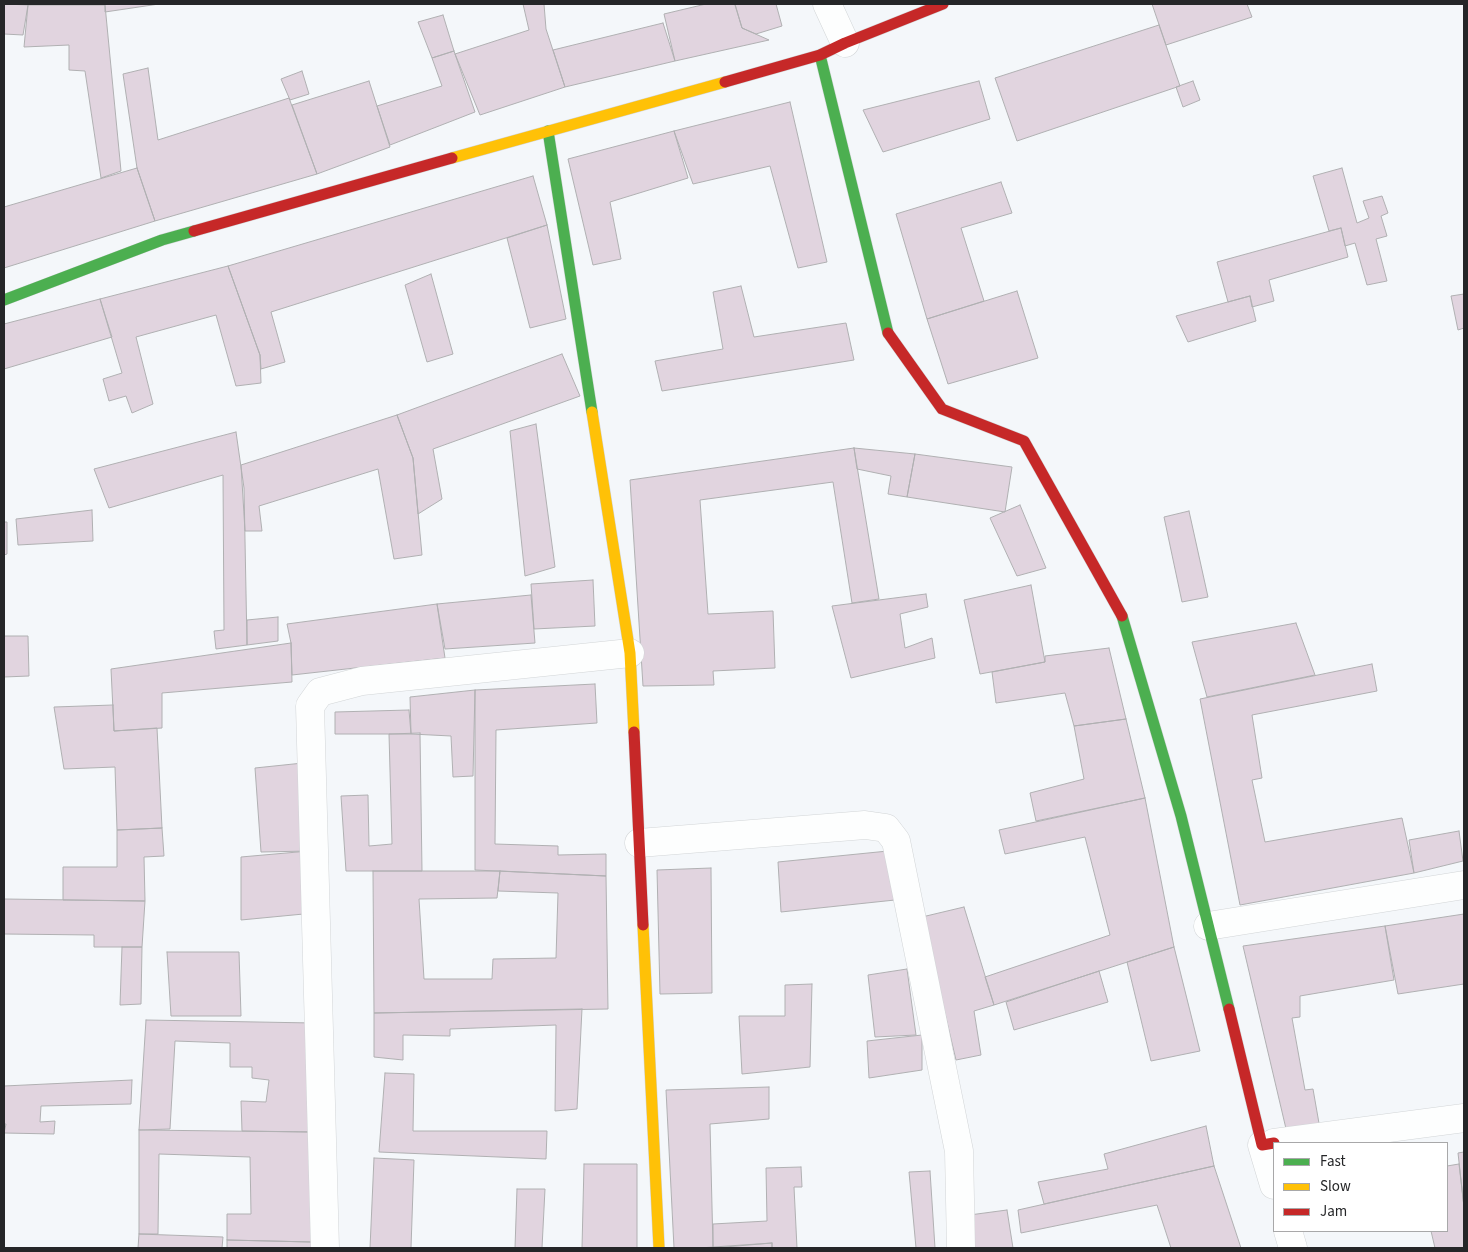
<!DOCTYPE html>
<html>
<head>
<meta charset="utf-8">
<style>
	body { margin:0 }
	#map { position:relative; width:1468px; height:1252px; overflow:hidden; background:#f4f7fa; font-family:"Source Sans 3",sans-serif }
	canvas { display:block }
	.frame { position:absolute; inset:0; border:5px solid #252628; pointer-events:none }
	.legend { position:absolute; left:1273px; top:1142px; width:175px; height:90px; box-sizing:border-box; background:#fff; border:1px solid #a8a8a9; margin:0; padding:6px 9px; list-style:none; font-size:15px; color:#252628 }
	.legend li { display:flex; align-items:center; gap:10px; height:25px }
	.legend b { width:25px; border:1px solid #a8a8a9 }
</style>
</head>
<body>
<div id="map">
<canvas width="1468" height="1252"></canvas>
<div class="frame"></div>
<ul class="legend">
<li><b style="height:6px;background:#4caf50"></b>Fast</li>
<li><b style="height:6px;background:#ffc107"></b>Slow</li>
<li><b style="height:6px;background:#c62828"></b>Jam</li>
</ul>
</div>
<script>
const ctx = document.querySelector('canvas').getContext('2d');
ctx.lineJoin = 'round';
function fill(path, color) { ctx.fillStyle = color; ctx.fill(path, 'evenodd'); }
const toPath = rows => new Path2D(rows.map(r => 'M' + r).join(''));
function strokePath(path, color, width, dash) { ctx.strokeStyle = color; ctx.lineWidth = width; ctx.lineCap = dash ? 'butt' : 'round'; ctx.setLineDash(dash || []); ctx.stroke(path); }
const building = toPath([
	[4,4,28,5,23,35,4,34,4,4],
	[105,4,159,4,105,12,105,4],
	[523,4,544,4,546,29,565,87,480,115,455,54,529,30,523,4],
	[706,4,735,4,742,28,769,40,675,61,664,14,706,4],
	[738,4,776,4,782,26,756,34,742,28,735,5,738,4],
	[1152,4,1247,4,1252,17,1166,45,1152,4],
	[28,5,105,5,121,171,101,178,85,71,69,70,69,45,24,47,28,5],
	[443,15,454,51,432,58,418,22,443,15],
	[663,23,675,61,565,87,553,50,663,23],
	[1159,25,1180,86,1017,141,995,78,1159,25],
	[454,51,475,112,390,145,377,106,442,86,432,58,454,51],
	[148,68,158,140,289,98,317,174,155,221,137,168,123,74,148,68],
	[302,71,309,94,290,100,281,79,302,71],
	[369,81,390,147,317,174,292,105,369,81],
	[979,81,990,119,883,152,863,110,979,81],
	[1193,81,1200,100,1183,107,1176,87,1193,81],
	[790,102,827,262,798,268,770,166,693,184,674,131,790,102],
	[674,131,688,178,610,202,621,259,593,265,568,159,674,131],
	[137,168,155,221,4,268,4,207,137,168],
	[1342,168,1357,223,1369,218,1363,201,1382,196,1388,213,1381,216,1387,236,1376,239,1387,281,1367,285,1355,243,1345,246,1341,228,1329,231,1313,176,1342,168],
	[533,176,547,225,271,312,285,362,261,369,260,355,228,266,533,176],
	[1001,182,1012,213,961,228,984,301,927,319,896,214,1001,182],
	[547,225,566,319,530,328,507,238,547,225],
	[1341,228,1348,257,1269,280,1274,301,1252,307,1250,296,1228,302,1217,262,1341,228],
	[228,266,260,355,261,383,236,386,216,315,136,337,153,404,132,413,126,396,109,401,103,379,122,373,100,299,228,266],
	[431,274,453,354,427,362,405,285,431,274],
	[741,286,754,337,846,323,854,360,662,391,655,361,723,349,713,292,741,286],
	[1017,291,1038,358,948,384,927,319,1017,291],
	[1464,294,1464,328,1458,330,1451,296,1464,294],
	[1250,296,1256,321,1188,342,1176,316,1250,296],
	[100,299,112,337,4,369,4,324,100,299],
	[562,354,580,396,433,449,442,499,418,514,413,458,397,415,562,354],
	[397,415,413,458,422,555,394,559,378,469,259,506,262,531,245,531,241,465,397,415],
	[536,424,555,567,525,576,510,431,536,424],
	[236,432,244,488,247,645,216,649,214,631,224,630,223,475,109,508,94,469,236,432],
	[854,448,915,454,907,497,888,494,891,476,857,469,854,448],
	[854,448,879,599,852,603,833,482,700,500,708,614,773,611,775,668,713,671,714,685,643,686,630,480,854,448],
	[915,454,1012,467,1005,512,907,497,915,454],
	[1020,505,1046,568,1017,576,990,518,1020,505],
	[92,510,93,541,18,545,16,519,92,510],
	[1189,511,1208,597,1182,602,1164,517,1189,511],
	[4,522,7,522,7,554,4,555,4,522],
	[593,580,595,626,534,629,531,584,593,580],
	[1031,585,1045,662,980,674,964,600,1031,585],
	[926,594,928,607,900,614,905,648,932,638,935,658,851,678,832,606,926,594],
	[531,595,535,643,445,649,437,604,531,595],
	[437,604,445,658,292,675,291,643,287,624,437,604],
	[278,617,278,641,247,645,247,620,278,617],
	[1296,623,1315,675,1207,697,1192,642,1296,623],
	[4,636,28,636,29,676,4,677,4,636],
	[291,643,292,682,162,693,162,728,114,731,111,669,291,643],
	[1109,648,1126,719,1074,726,1065,693,996,703,992,672,1045,662,1045,656,1109,648],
	[1372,664,1377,691,1252,715,1262,778,1252,780,1265,842,1402,818,1414,873,1240,905,1200,699,1372,664],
	[595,684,597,723,496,730,495,844,558,846,558,855,606,854,606,876,475,870,475,690,595,684],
	[475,690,473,776,453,777,451,736,411,734,410,697,475,690],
	[113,705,114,731,157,728,162,828,117,830,115,767,64,769,54,707,113,705],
	[409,710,411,734,335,734,335,712,409,710],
	[1126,719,1145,798,1036,821,1030,793,1084,779,1074,726,1126,719],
	[420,733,422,871,346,871,341,796,368,795,369,846,392,844,389,734,420,733],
	[303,763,309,851,261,852,255,768,303,763],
	[1145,798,1174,947,994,1005,985,977,1110,935,1085,837,1005,854,999,830,1145,798],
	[162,828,164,856,144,857,145,901,63,900,63,867,117,867,117,830,162,828],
	[1459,831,1463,861,1414,873,1409,840,1459,831],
	[309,851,314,913,241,920,241,857,309,851],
	[888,851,895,900,781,912,778,862,888,851],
	[711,868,712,993,660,994,657,870,711,868],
	[373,871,500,871,606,876,608,1009,374,1013,373,871],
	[500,871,498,891,558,893,556,958,493,959,492,979,424,979,419,899,497,898,500,871],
	[4,899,145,901,142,947,94,947,94,935,4,934,4,899],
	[964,907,994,1005,974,1011,981,1055,956,1060,922,917,964,907],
	[1464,914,1464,984,1398,994,1385,926,1464,914],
	[1385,926,1394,980,1300,996,1300,1017,1292,1018,1305,1090,1313,1089,1320,1129,1287,1133,1243,946,1385,926],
	[122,947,142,947,141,1004,120,1005,122,947],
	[1174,947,1200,1051,1151,1061,1127,962,1174,947],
	[167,952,239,952,241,1016,171,1016,167,952],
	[907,969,916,1035,875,1037,868,975,907,969],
	[1099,971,1108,1002,1014,1030,1006,1002,1099,971],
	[812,984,810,1067,742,1074,739,1016,785,1016,785,985,812,984],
	[582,1009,577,1109,555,1111,556,1025,450,1029,450,1036,403,1035,403,1060,374,1057,374,1013,582,1009],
	[146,1020,313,1023,312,1132,242,1131,241,1101,266,1102,269,1080,252,1078,252,1067,230,1067,230,1043,175,1041,170,1129,139,1130,146,1020],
	[922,1035,922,1070,869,1078,867,1041,922,1035],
	[385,1073,414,1074,413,1131,547,1131,546,1159,379,1152,385,1073],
	[132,1080,131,1104,41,1106,40,1122,55,1121,54,1134,4,1133,6,1124,4,1124,4,1086,132,1080],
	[769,1087,769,1119,710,1124,713,1248,674,1248,666,1090,769,1087],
	[1206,1126,1214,1166,1044,1204,1038,1182,1108,1169,1104,1154,1206,1126],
	[139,1130,312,1132,312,1242,227,1240,227,1214,251,1214,250,1157,159,1154,158,1234,139,1234,139,1130],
	[1464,1152,1464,1207,1458,1153,1464,1152],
	[374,1158,414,1160,411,1248,370,1248,374,1158],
	[584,1164,637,1164,637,1248,548,1248,582,1248,584,1164],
	[1459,1164,1464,1207,1464,1248,1435,1248,1431,1231,1447,1231,1447,1166,1459,1164],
	[1214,1166,1241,1248,1171,1248,1157,1205,1021,1233,1018,1210,1214,1166],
	[801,1167,802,1187,794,1187,797,1248,772,1248,772,1243,713,1248,713,1224,767,1221,766,1168,801,1167],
	[930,1171,935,1248,897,1248,916,1248,909,1172,930,1171],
	[517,1189,545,1189,542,1248,515,1248,517,1189],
	[1007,1210,1013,1248,968,1248,962,1216,1007,1210],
	[139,1234,223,1237,222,1248,138,1248,139,1234],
	[227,1240,312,1242,312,1248,227,1248,227,1240],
	[772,1243,772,1248,699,1248,772,1243]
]);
fill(building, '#e1d4df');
strokePath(building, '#b0b0b2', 1);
const street = toPath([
	[827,4,845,43],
	[639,843,865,825,886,828,896,841,959,1151,961,1248],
	[1208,926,1464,885],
	[1274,1143,1464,1118],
	[1262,1145,1274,1185],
	[1288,1231,1293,1248],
	[325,1248,310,706,320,692,362,681,630,653]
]);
const fast = toPath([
	[820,55,888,333],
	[548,131,592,412],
	[4,300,162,240,194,231],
	[1122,616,1181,816,1229,1009]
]);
const slow = toPath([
	[452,158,725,82],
	[592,412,630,653,634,732],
	[643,925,659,1248]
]);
const jam = toPath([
	[725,82,820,55,845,43,943,4],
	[194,231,452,158],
	[888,333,942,409,1024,441,1122,616],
	[634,732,643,925],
	[1229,1009,1262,1145,1274,1143]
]);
strokePath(street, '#d2d5d7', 29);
strokePath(fast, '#d2d5d7', 12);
strokePath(slow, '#d2d5d7', 12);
strokePath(jam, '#d2d5d7', 12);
strokePath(street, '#fdfefe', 28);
strokePath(fast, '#4caf50', 11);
strokePath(slow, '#ffc107', 11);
strokePath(jam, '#c62828', 11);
</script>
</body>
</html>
